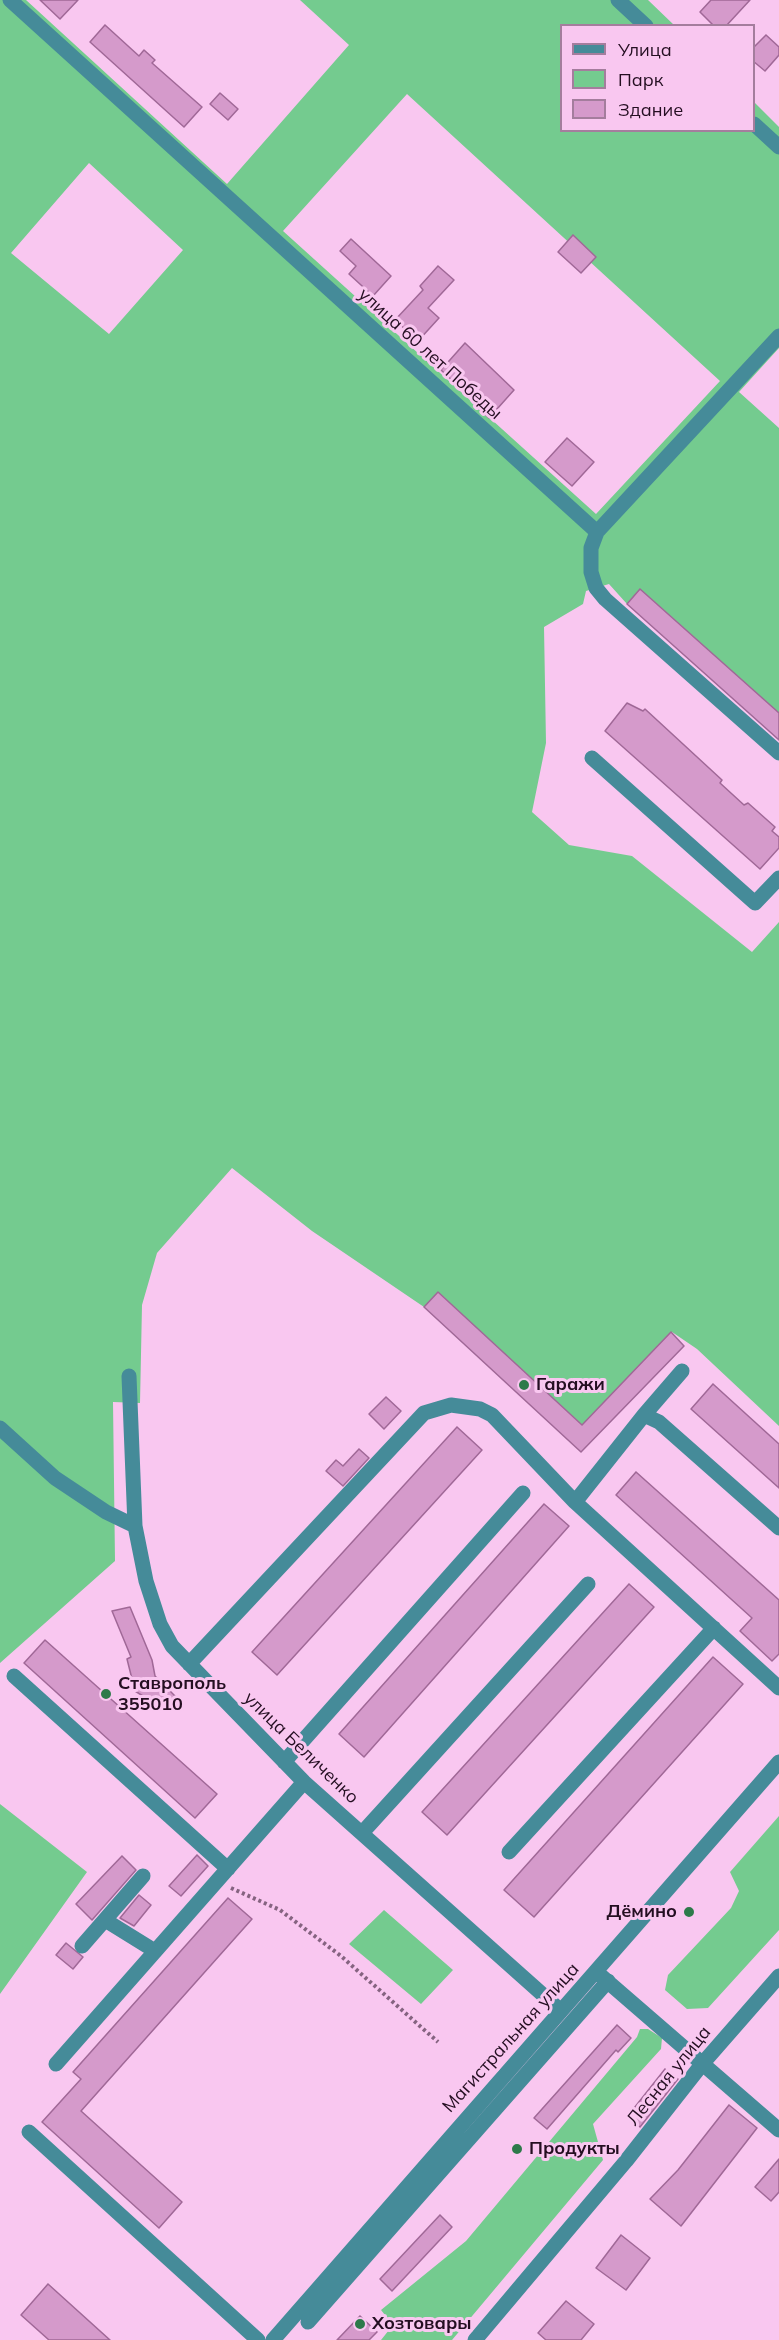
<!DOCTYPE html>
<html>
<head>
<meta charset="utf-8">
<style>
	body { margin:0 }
	#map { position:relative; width:779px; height:2340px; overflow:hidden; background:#f9c7f0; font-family:Mulish,sans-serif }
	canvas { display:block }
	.legend { position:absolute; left:560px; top:24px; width:195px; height:108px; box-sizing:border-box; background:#f9c7f0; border:2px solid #a47d9d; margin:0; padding:8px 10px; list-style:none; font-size:18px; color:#240e21 }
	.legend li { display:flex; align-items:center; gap:12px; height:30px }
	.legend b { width:30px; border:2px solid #a47d9d }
</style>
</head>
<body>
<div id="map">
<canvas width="779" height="2340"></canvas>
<ul class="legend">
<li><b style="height:8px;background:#458b99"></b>Улица</li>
<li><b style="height:16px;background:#74cb8f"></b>Парк</li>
<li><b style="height:16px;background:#d59acb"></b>Здание</li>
</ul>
</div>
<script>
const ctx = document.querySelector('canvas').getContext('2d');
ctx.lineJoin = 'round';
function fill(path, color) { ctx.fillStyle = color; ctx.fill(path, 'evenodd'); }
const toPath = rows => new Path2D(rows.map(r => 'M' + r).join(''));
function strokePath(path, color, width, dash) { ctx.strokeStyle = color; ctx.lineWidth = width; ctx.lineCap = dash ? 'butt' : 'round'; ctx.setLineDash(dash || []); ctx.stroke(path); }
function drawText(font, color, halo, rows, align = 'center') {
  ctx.font = font + ' Mulish,sans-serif'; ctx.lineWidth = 6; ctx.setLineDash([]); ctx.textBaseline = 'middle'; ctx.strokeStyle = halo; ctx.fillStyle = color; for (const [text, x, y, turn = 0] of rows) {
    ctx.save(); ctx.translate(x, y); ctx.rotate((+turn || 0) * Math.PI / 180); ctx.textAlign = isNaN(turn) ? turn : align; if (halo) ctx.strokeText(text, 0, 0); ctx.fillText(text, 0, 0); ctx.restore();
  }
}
fill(toPath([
	[0,0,26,0,227,184,349,45,300,0,648,0,674,25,562,26,562,130,754,130,754,102,779,127,779,348,739,392,779,428,779,713,640,589,627,604,609,584,586,591,583,604,544,627,546,743,532,812,569,845,632,856,752,952,779,922,779,1426,697,1349,672,1332,582,1425,438,1292,424,1307,312,1231,232,1168,157,1253,142,1305,140,1403,113,1402,115,1561,0,1663],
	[407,94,720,381,596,514,283,231],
	[89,163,183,250,109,334,11,253],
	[0,1804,87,1872,0,1994],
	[779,1816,779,1930,708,2008,687,2009,665,1990,668,1975,731,1908,739,1891,730,1872],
	[384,1910,453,1970,421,2004,349,1944],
	[640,2029,648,2029,662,2038,661,2049,593,2124,603,2160,452,2340,381,2340,393,2325,381,2310,466,2241,637,2037]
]), '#74cb8f');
const building = toPath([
	[40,0,78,0,60,19,40,0],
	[711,0,750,0,726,26,714,26,700,12,711,0],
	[105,25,139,56,144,50,155,60,152,63,202,107,184,127,90,42,105,25],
	[766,35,779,47,779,55,765,71,753,61,753,48,766,35],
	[220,93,238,109,228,120,210,104,220,93],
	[573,235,596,257,581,273,558,252,573,235],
	[351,239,391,276,373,296,349,274,356,266,340,251,351,239],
	[438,266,454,280,428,308,439,318,418,341,395,320,423,290,420,286,438,266],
	[465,343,514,390,489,418,478,408,480,406,441,370,465,343],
	[567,438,594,462,572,486,545,462,567,438],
	[640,589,779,713,779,740,627,604,640,589],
	[627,703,643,711,645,709,722,780,720,783,744,805,748,803,775,827,772,831,779,837,779,848,760,869,605,731,627,703],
	[438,1292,582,1425,671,1332,684,1346,581,1452,424,1307,438,1292],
	[713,1384,779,1444,779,1488,691,1409,713,1384],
	[386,1397,401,1411,384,1429,369,1414,386,1397],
	[457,1427,482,1450,277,1675,252,1652,457,1427],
	[359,1449,369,1458,343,1486,326,1471,336,1460,343,1466,359,1449],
	[636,1472,779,1600,779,1654,772,1661,740,1631,752,1618,616,1495,636,1472],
	[544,1504,569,1526,364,1757,339,1734,544,1504],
	[629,1584,654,1607,447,1835,422,1812,629,1584],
	[130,1607,152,1660,155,1676,177,1698,165,1710,135,1691,127,1659,131,1657,112,1611,130,1607],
	[45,1640,217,1794,195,1818,24,1663,45,1640],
	[713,1657,743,1684,534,1917,504,1890,713,1657],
	[197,1855,208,1866,181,1896,169,1886,197,1855],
	[122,1856,136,1870,92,1920,76,1904,122,1856],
	[139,1895,151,1905,134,1926,120,1918,139,1895],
	[228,1898,252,1919,81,2111,182,2202,159,2228,42,2122,81,2079,73,2072,228,1898],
	[66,1943,83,1957,73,1969,56,1955,66,1943],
	[617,2025,631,2038,618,2052,616,2050,547,2129,534,2118,617,2025],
	[665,2069,678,2079,640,2127,627,2117,665,2069],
	[729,2105,757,2128,681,2226,650,2199,678,2170,729,2105],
	[779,2159,779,2192,771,2201,755,2187,779,2159],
	[440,2215,452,2227,392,2291,380,2279,440,2215],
	[621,2235,650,2258,626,2290,596,2268,621,2235],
	[48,2284,110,2340,49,2340,21,2315,48,2284],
	[566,2301,594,2324,581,2340,546,2340,538,2333,566,2301],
	[360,2316,377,2332,369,2340,337,2340,360,2316]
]);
fill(building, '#d59acb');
strokePath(building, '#a06897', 1.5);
strokePath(toPath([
	[231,1888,280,1910,341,1956,438,2042]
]), '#856380', 4, [3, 3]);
strokePath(toPath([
	[10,0,597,532,591,548,591,572,596,588,605,599,779,753],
	[618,0,646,26],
	[754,124,779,147],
	[597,532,779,336],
	[592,758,755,903,779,878],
	[129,1376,135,1526,146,1581,160,1624,172,1646,304,1782,560,2010],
	[644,1415,682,1371],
	[0,1428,55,1478,106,1512,135,1526],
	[779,1528,659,1422,644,1415,575,1502,779,1688],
	[189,1664,424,1413,451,1405,480,1409,492,1415,575,1502],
	[14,1676,228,1869],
	[284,1762,523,1493],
	[362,1833,588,1584],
	[509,1852,714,1628],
	[105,1920,155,1951],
	[82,1946,143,1876],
	[600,1975,779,2130],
	[56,2064,304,1782],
	[29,2132,258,2340],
	[308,2322,608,1981],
	[273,2340,779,1762],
	[475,2340,626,2161,703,2063,779,1976]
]), '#458b99', 15);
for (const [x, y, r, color] of [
	[524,1385,6,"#2d7a4a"],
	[106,1694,6,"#2d7a4a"],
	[689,1912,6,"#2d7a4a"],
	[517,2149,6,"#2d7a4a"],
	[360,2324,6,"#2d7a4a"]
]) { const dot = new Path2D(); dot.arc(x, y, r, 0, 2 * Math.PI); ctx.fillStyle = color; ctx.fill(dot); strokePath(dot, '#f9c7f0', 2); }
drawText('18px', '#240e21', '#f9c7f0', [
	["улица 60 лет Победы",430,354,42],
	["улица Беличенко",301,1748,44],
	["Магистральная улица",511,2038,-48],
	["Лесная улица",669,2076,-51]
]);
drawText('bold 18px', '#240e21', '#f9c7f0', [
	["Гаражи",536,1385],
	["Ставрополь",118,1684],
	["355010",118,1705],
	["Дёмино",677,1912,"right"],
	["Продукты",529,2149],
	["Хозтовары",372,2324]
], 'left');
</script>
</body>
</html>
